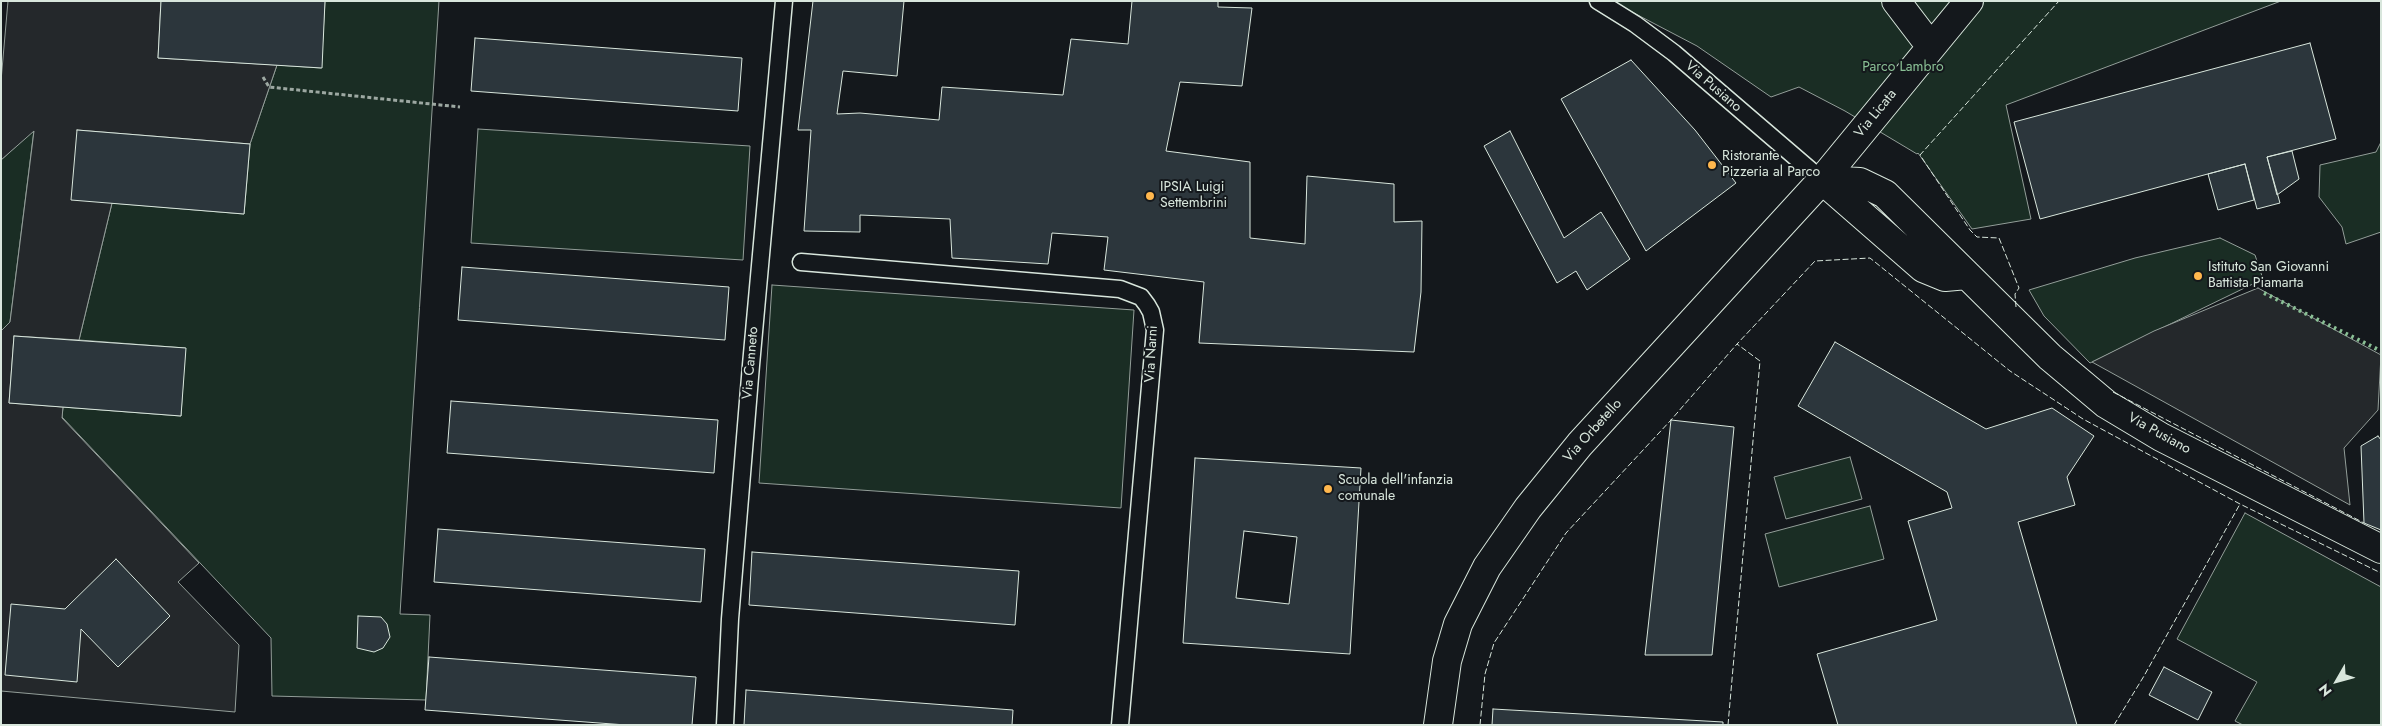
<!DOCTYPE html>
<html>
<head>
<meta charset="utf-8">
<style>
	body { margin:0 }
	#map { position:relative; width:2382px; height:726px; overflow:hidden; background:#14181c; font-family:Jost,sans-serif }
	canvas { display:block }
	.frame { position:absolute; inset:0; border:2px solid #d8e6dc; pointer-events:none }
	.north { position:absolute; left:2312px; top:656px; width:50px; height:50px; -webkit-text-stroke:4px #14181c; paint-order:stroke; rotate:232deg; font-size:14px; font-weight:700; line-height:20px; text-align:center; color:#d8e6dc }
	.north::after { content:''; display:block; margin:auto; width:18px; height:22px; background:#d8e6dc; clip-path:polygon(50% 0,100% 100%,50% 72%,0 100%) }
</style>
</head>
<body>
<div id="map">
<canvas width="2382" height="726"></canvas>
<div class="frame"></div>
<div class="north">N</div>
</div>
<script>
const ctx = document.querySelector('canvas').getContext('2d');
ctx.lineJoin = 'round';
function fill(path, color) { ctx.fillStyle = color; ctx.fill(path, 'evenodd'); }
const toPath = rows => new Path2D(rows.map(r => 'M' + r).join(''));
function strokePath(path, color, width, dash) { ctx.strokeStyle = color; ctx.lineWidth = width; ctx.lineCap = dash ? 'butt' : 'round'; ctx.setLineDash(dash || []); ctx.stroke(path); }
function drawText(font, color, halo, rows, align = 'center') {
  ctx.font = font + ' Jost,sans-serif'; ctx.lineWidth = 4; ctx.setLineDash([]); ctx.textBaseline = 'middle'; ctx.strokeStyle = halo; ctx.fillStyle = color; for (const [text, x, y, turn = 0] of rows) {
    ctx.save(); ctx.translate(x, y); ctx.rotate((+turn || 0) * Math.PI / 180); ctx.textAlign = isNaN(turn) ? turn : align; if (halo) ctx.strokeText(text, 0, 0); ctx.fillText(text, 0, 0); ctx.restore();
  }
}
const green = toPath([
	[325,1,439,1,400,614,430,615,426,700,272,696,271,638,62,417,63,407,181,416,185,348,79,340,112,203,244,214,250,144,277,65,321,68,325,1],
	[1611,1,2281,1,2006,105,2031,219,1972,229,1918,153,1917,154,1845,111,1799,87,1771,97,1697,46,1611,1],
	[478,129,750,146,743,260,471,243,478,129],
	[34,130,10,322,1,331,1,160,34,130],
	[2381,142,2381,232,2346,244,2342,227,2319,197,2320,165,2376,152,2381,142],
	[2220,238,2255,255,2263,279,2090,363,2044,316,2029,290,2135,258,2220,238],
	[772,285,1134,310,1121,508,759,483,772,285],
	[1850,457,1862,499,1786,519,1774,477,1850,457],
	[1870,506,1884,559,1779,587,1765,534,1870,506],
	[2245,513,2381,587,2381,725,2243,725,2235,721,2257,682,2177,639,2245,513]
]);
fill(green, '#1a2d24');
strokePath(green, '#939e99', 1);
const parking = toPath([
	[8,1,161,1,158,58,277,65,250,144,77,130,112,203,79,340,14,336,9,403,63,407,62,418,199,563,178,582,239,645,235,712,1,691,1,331,10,322,34,131,1,160,1,81,8,1],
	[2258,288,2381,355,2378,410,2344,448,2350,505,2092,362,2154,331,2258,288]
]);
fill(parking, '#24282b');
strokePath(parking, '#939e99', 1);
const building = toPath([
	[161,1,325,1,322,68,158,58,161,1],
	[813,1,904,1,897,76,843,71,837,114,860,113,939,120,942,87,1063,95,1071,39,1128,44,1132,1,1218,1,1218,7,1252,8,1242,86,1180,82,1166,151,1250,162,1250,238,1305,244,1307,176,1394,184,1394,222,1422,221,1421,292,1414,352,1199,343,1204,282,1104,270,1108,237,1052,233,1048,264,952,258,950,219,860,215,860,232,804,231,811,130,798,130,813,1],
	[475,38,742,58,738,111,471,91,475,38],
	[2310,43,2336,139,2267,157,2280,203,2257,209,2245,164,2040,219,2014,122,2310,43],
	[1631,60,1695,130,1736,183,1646,251,1561,99,1631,60],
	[77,130,250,144,244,214,71,200,77,130],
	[1510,131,1564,238,1601,212,1630,259,1587,290,1576,271,1557,283,1484,146,1510,131],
	[2292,151,2299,179,2277,195,2267,157,2292,151],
	[2245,164,2254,200,2218,210,2208,174,2245,164],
	[462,267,729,287,725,340,458,320,462,267],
	[14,336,186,348,181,416,9,403,14,336],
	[1835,342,1986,429,2052,408,2094,436,2067,477,2075,505,2018,522,2077,725,1838,725,1817,654,1937,620,1908,521,1952,508,1947,492,1798,406,1835,342],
	[451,401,718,420,714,473,447,453,451,401],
	[1671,420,1734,427,1712,655,1645,655,1671,420],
	[2378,436,2381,440,2381,530,2364,523,2361,446,2378,436],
	[1195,458,1361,468,1350,654,1183,643,1195,458],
	[1244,531,1297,537,1289,604,1236,598,1244,531],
	[438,529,705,549,701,602,434,582,438,529],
	[752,552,1019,571,1015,625,749,605,752,552],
	[116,559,170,616,118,667,81,629,77,682,5,675,11,604,65,609,116,559],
	[358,616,381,617,387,624,390,637,383,648,374,652,357,648,358,616],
	[429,657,696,677,692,725,626,725,425,710,429,657],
	[2164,667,2212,692,2198,720,2149,695,2164,667],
	[746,690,1013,710,1012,725,744,725,746,690],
	[1493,709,1723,722,1723,725,1492,725,1493,709]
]);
fill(building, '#2c363c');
strokePath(building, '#d8e6dc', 1);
const lane = toPath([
	[1598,1,1635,24,1674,53,1822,180],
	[801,262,1120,289,1141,297,1147,305,1151,312,1155,330,1120,725],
	[725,725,730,619,751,365,784,1]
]);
const street = toPath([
	[1896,1,1931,47],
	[1822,180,1860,182,1885,194,2050,357,2106,404,2161,437,2381,549],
	[1822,180,1923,268,1945,277,1967,275],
	[1438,725,1447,661,1458,624,1487,567,1528,508,1580,444,1822,180,1969,1]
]);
strokePath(lane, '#d8e6dc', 19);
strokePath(street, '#d8e6dc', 30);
strokePath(toPath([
	[263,77,269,87,460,107]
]), '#9da8a2', 3, [4, 2.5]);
strokePath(lane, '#14181c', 16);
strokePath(street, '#14181c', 28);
strokePath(toPath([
	[2264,293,2381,351]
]), '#8ac095', 4, [2.5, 4]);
strokePath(toPath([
	[2016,307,2015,294,2019,288,1999,238,1977,237,1970,230,1920,155,2059,1],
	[2113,392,2364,523],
	[1480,725,1485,674,1494,643,1566,533,1671,420,1737,344],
	[1728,725,1760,361,1737,344,1815,261,1870,258,2010,371,2083,419,2240,504,2381,573],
	[2114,725,2144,676,2240,504]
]), '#d8e6dc', 1, [6, 2.5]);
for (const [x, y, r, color] of [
	[1712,165,5,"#ffb74d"],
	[1150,196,5,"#ffb74d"],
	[2198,276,5,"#ffb74d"],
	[1328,489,5,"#ffb74d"]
]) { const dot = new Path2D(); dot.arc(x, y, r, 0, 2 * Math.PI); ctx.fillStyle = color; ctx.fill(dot); strokePath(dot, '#14181c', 2); }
drawText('14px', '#8ac095', '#14181c', [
	["Parco Lambro",1903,68]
]);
drawText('14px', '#d8e6dc', '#14181c', [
	["Via Pusiano",1713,87,41],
	["Via Licata",1876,114,-51],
	["Via Narni",1152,354,-87],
	["Via Canneto",751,363,-85],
	["Via Orbetello",1593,431,-48],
	["Via Pusiano",2159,434,29]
]);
drawText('14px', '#d8e6dc', '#14181c', [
	["Ristorante",1722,157],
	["Pizzeria al Parco",1722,173],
	["IPSIA Luigi",1160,188],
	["Settembrini",1160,204],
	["Istituto San Giovanni",2208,268],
	["Battista Piamarta",2208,284],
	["Scuola dell'infanzia",1338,481],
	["comunale",1338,497]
], 'left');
</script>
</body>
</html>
